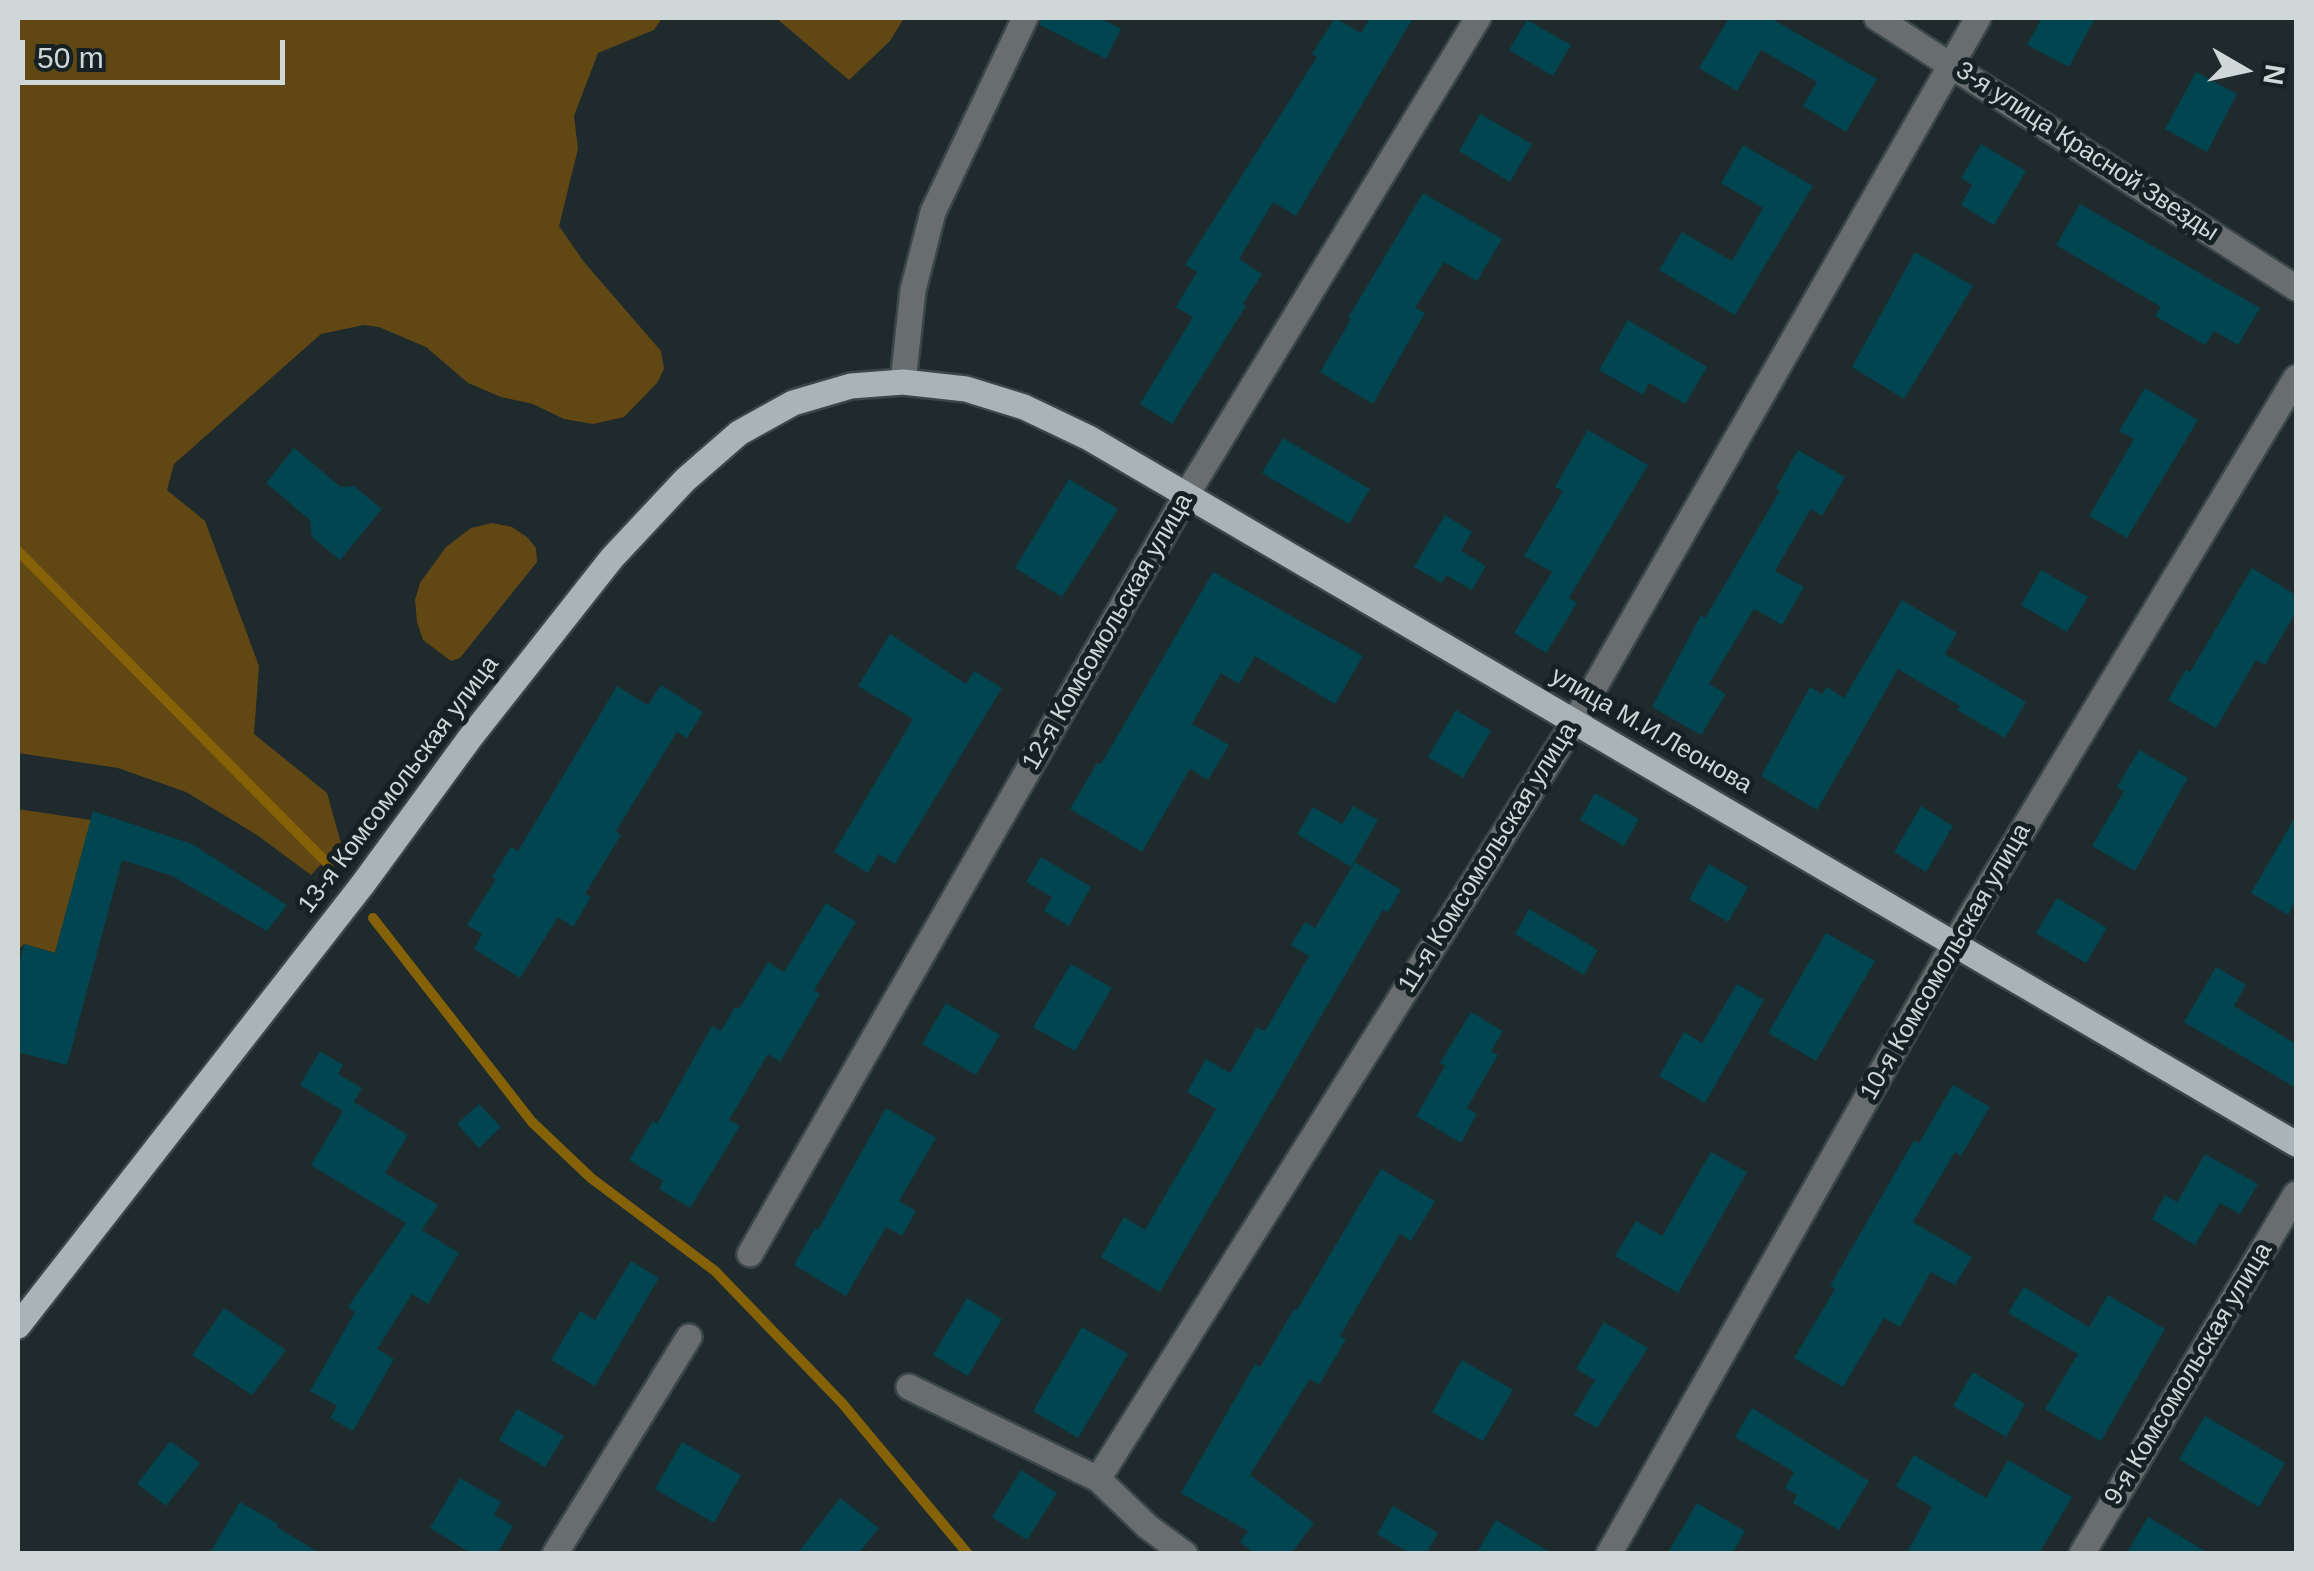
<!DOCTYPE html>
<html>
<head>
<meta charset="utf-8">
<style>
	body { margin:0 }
	#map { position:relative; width:2314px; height:1571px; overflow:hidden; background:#1f2a2d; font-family:Arial,sans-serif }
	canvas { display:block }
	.frame { position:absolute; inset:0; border:20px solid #d0d7d9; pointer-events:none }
	.north { position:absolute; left:2194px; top:20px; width:100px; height:100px; -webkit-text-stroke:8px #152123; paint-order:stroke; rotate:99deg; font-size:28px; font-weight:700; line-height:40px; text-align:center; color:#d0d7d9 }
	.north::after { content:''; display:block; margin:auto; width:35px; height:45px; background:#d0d7d9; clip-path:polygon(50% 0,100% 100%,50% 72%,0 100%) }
	.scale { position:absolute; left:20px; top:40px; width:265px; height:45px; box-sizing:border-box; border:5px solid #d0d7d9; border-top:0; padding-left:12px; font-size:30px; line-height:35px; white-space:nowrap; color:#d0d7d9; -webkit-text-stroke:8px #152123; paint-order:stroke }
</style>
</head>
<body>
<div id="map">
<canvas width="2314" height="1571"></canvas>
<div class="frame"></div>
<div class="north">N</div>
<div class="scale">50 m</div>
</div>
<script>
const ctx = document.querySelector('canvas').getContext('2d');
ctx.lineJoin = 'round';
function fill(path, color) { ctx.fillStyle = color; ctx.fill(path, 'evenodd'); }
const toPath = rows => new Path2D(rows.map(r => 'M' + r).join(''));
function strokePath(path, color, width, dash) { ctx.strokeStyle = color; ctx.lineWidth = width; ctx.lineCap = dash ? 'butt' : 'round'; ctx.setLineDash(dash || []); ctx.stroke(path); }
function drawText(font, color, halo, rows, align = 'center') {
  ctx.font = font + ' Arial,sans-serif'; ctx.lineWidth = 10; ctx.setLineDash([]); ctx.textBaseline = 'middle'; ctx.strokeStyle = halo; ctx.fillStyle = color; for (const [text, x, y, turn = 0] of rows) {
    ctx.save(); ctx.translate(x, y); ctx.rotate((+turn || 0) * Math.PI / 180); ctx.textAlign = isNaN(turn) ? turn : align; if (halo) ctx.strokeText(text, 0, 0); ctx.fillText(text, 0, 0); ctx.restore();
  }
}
fill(toPath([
	[18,18,662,18,654,30,598,53,574,116,578,149,559,226,584,262,661,351,664,369,657,383,624,417,593,424,564,419,533,404,501,397,468,383,426,347,379,327,364,325,321,334,174,464,167,490,205,521,259,666,254,734,327,793,341,843,311,875,257,835,186,792,118,768,18,753],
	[776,18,904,18,890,41,849,80],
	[492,523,512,527,527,537,536,548,537,562,460,658,451,661,423,640,417,622,415,600,420,583,446,547,471,528],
	[18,809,91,820,55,953,24,944,18,950]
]), '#604713');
strokePath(toPath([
	[18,551,329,865],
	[373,918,532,1122,591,1178,715,1271,842,1403,968,1554]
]), '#856107', 10);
fill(toPath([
	[1041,18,1100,18,1121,29,1106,59,1040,25],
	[1335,18,1361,33,1370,18,1413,18,1296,216,1273,202,1239,259,1262,274,1243,304,1246,306,1172,424,1140,404,1193,317,1176,307,1197,272,1185,265,1317,57,1312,54],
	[1729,18,1770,18,1877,79,1846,132,1803,106,1817,82,1761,50,1737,91,1699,68],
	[2042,18,2095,18,2069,67,2027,45],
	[1527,20,1571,45,1553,76,1509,50],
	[2196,72,2237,94,2207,152,2165,129],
	[1480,114,1532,144,1510,182,1459,151],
	[1981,144,2026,171,1994,225,1961,205,1972,185,1961,178],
	[1743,145,1813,186,1735,315,1659,270,1682,232,1732,261,1763,208,1721,183],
	[1423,193,1502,239,1477,281,1444,262,1415,308,1425,313,1373,404,1320,372,1351,319,1348,318],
	[2080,204,2260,308,2238,345,2214,331,2205,345,2155,316,2161,307,2056,245],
	[1915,252,1973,286,1904,399,1852,367],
	[1628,320,1707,367,1685,404,1649,383,1643,395,1599,370],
	[2145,388,2198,420,2127,538,2089,516,2134,439,2119,431],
	[1588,430,1648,465,1569,598,1577,603,1546,653,1514,633,1552,572,1524,556,1563,491,1555,487],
	[1283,438,1370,489,1349,524,1262,473],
	[294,448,341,487,354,486,382,509,340,560,312,537,310,520,266,483],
	[1798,450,1845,477,1822,516,1811,509,1775,571,1804,587,1782,625,1754,609,1709,684,1726,694,1701,735,1652,707,1701,615,1705,618,1780,491,1776,488],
	[1069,479,1118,509,1062,597,1015,568],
	[1445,515,1472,532,1461,551,1486,566,1472,590,1446,575,1442,583,1414,567],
	[2252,568,2296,595,2296,612,2265,665,2256,660,2216,728,2168,700,2186,670,2190,672],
	[2041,570,2088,597,2067,632,2021,605],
	[1213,572,1363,656,1335,704,1255,656,1239,684,1221,673,1192,724,1229,745,1208,780,1190,769,1142,852,1070,809,1097,763,1101,764],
	[1902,600,1957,633,1945,654,2026,702,2005,738,1957,710,1960,706,1898,669,1817,810,1761,776,1810,687,1822,694,1827,687,1844,698],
	[890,634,966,684,974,671,1002,688,895,864,879,854,868,873,834,852,913,719,858,686],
	[661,685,703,712,687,738,677,732,616,831,621,835,585,894,591,897,573,927,558,917,520,978,474,949,482,934,467,925,496,879,492,877,511,847,518,851,617,686,648,705],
	[1456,710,1491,731,1463,778,1428,757],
	[2139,750,2188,778,2135,871,2092,846,2124,791,2117,787],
	[1595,793,1639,819,1624,846,1580,820],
	[1353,806,1378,820,1351,867,1297,834,1313,807,1342,824],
	[1921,806,1953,826,1926,872,1894,852],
	[93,811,192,844,287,905,267,931,172,876,122,860,67,1065,18,1052,18,969,24,944,55,953],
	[2296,816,2296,900,2288,915,2251,893],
	[1041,857,1091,887,1069,926,1044,911,1052,897,1026,882],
	[1355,862,1401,890,1388,912,1383,910,1160,1292,1101,1257,1124,1217,1145,1230,1216,1109,1187,1092,1206,1059,1230,1073,1257,1027,1265,1031,1309,956,1291,945,1305,922,1315,928],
	[1709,864,1748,887,1728,922,1689,899],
	[2057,898,2107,928,2086,963,2036,933],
	[826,903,856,922,814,990,820,994,780,1062,768,1054,729,1120,740,1126,690,1208,659,1189,663,1181,629,1160,653,1121,657,1124,712,1026,721,1031,735,1007,739,1009,768,962,784,972],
	[1529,909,1598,950,1584,975,1515,934],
	[1826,933,1875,961,1816,1061,1768,1033],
	[1071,964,1112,988,1075,1051,1033,1027],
	[2216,967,2246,985,2234,1006,2296,1044,2296,1088,2184,1022],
	[1737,984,1764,1000,1705,1103,1659,1076,1684,1032,1702,1043],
	[946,1003,1000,1035,976,1075,922,1044],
	[1471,1012,1503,1031,1491,1051,1498,1055,1467,1108,1477,1114,1461,1143,1416,1116,1445,1066,1440,1063],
	[320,1051,343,1065,338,1074,362,1088,354,1102,408,1135,385,1173,438,1205,422,1230,459,1253,428,1304,412,1294,377,1349,394,1359,353,1431,330,1418,337,1406,310,1391,355,1312,348,1307,406,1223,311,1165,343,1111,300,1085],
	[1953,1085,1990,1107,1961,1156,1955,1152,1913,1222,1972,1257,1955,1285,1931,1272,1900,1327,1884,1318,1843,1387,1794,1358,1835,1289,1830,1286,1914,1140,1919,1143],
	[479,1104,501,1127,479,1148,457,1124],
	[886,1108,936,1138,899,1201,916,1211,902,1236,886,1227,846,1296,794,1265,815,1228,818,1230],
	[1711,1152,1747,1172,1678,1293,1615,1256,1636,1221,1662,1236],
	[2205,1154,2258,1184,2240,1214,2220,1203,2195,1245,2152,1219,2165,1195,2177,1202],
	[1381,1169,1435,1201,1411,1241,1400,1234,1340,1336,1346,1339,1319,1385,1310,1379,1250,1475,1314,1523,1291,1554,1255,1554,1240,1542,1248,1531,1181,1493,1255,1364,1260,1367,1294,1309,1297,1310],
	[631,1261,659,1278,595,1386,551,1360,580,1311,595,1320],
	[2024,1287,2089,1327,2108,1295,2165,1329,2101,1441,2045,1409,2078,1354,2008,1313],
	[967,1298,1002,1319,968,1376,933,1355],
	[224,1308,286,1350,252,1395,192,1355],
	[1604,1322,1648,1348,1597,1428,1574,1415,1595,1380,1576,1369],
	[1082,1327,1128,1354,1078,1438,1033,1411],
	[1462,1360,1513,1390,1483,1441,1432,1412],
	[1973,1372,2025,1404,2006,1437,1953,1406],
	[1752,1408,1869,1481,1839,1530,1793,1503,1797,1495,1785,1488,1794,1472,1735,1437],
	[517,1409,564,1436,545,1467,499,1440],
	[2205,1416,2285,1463,2259,1507,2179,1459],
	[170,1441,200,1463,166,1506,137,1484],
	[682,1442,741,1475,714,1523,655,1489],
	[1914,1455,1986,1498,2008,1460,2072,1497,2039,1554,1906,1554,1932,1507,1896,1486],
	[1021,1470,1057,1493,1027,1540,992,1517],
	[460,1478,501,1502,494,1515,513,1526,497,1554,472,1554,430,1528],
	[840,1498,879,1528,858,1554,797,1554],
	[240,1502,278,1524,277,1527,321,1554,209,1554],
	[1697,1503,1745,1531,1732,1554,1667,1554],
	[1393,1506,1438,1533,1426,1554,1411,1554,1377,1534],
	[2148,1517,2210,1554,2126,1554],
	[1496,1520,1553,1554,1476,1554]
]), '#004550');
const minor = toPath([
	[1877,18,2296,288],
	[903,382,913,290,933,212,1025,18],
	[750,1254,1187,494,1478,18],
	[909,1387,1098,1479,1148,1527,1185,1554],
	[1098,1479,1575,721,1978,18],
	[555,1554,689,1337],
	[1609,1554,1954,944,2296,378],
	[2082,1554,2296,1194]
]);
const major = toPath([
	[18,1326,363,884,470,738,612,558,685,480,739,433,793,403,851,386,903,382,966,389,1024,407,1089,438,2296,1144]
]);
strokePath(minor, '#3b4649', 30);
strokePath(major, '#3b4649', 30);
strokePath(minor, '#686e6f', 25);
strokePath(major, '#a8b4b7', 25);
drawText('25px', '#d0d7d9', '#152123', [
	["3-я улица Красной Звезды",2087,152,33],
	["12-я Комсомольская улица",1108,632,-60],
	["улица М.И.Леонова",1651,731,30],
	["13-я Комсомольская улица",399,785,-53],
	["11-я Комсомольская улица",1488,858,-58],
	["10-я Комсомольская улица",1946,962,-60],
	["9-я Комсомольская улица",2189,1374,-59]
]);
</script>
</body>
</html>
